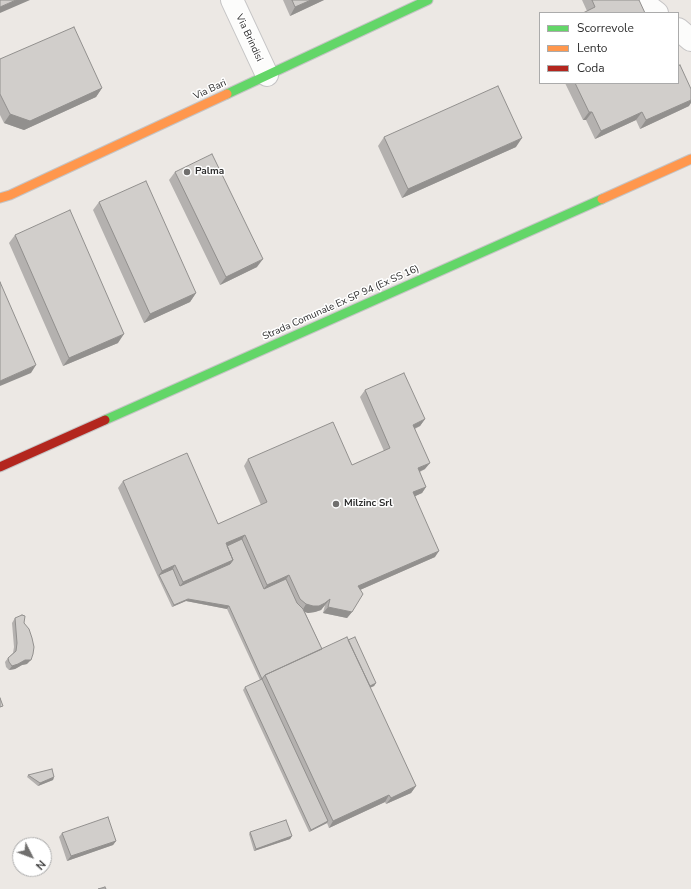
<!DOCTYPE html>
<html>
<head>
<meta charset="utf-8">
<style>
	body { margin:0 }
	#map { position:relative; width:691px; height:889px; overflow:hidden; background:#ece8e4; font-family:"Nunito Sans",sans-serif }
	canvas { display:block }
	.legend { position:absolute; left:539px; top:12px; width:140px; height:72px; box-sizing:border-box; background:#fff; border:1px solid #ababab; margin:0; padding:5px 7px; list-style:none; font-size:12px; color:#2e2e2e }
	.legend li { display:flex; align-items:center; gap:8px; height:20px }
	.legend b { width:20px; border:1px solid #ababab }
	.north { position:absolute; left:12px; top:837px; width:40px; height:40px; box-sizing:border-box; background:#fff; border:1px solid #ababab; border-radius:50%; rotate:132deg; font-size:11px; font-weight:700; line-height:16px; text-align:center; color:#2e2e2e }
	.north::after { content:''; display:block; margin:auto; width:14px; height:18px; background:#706f6e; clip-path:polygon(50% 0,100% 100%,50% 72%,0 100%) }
</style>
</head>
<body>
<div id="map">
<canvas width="691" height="889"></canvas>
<ul class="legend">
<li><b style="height:5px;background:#63d668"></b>Scorrevole</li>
<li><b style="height:5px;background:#ff974d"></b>Lento</li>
<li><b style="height:5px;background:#b3261e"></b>Coda</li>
</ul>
<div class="north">N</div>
</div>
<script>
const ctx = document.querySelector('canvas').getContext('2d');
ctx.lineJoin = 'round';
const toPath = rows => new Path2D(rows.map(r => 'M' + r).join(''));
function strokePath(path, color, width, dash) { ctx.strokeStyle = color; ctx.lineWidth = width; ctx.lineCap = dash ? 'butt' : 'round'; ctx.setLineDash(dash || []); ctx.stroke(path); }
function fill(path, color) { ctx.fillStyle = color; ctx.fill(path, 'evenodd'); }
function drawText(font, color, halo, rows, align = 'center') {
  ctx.font = font + ' "Nunito Sans",sans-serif'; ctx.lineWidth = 3; ctx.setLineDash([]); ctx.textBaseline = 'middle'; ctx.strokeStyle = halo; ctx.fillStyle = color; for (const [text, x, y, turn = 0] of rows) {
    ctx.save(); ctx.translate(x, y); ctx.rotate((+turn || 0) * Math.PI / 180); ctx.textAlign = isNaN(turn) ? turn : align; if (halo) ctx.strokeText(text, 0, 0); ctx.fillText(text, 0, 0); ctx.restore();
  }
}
const street = toPath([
	[232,0,267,75],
	[640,0,657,13],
	[678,29,691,40]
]);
const fast = toPath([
	[227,94,428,0],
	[105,420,602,199]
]);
const slow = toPath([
	[0,198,10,195,227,94],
	[602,199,691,159]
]);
const jam = toPath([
	[0,467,105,420]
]);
strokePath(street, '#c5c4c5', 24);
strokePath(fast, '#c5c4c5', 11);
strokePath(slow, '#c5c4c5', 11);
strokePath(jam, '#c5c4c5', 11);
strokePath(street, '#fcfcfb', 22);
strokePath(fast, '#63d668', 9);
strokePath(slow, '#ff974d', 9);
strokePath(jam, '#b3261e', 9);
fill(toPath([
	[283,0,324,0,290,16],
	[582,0,639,0,587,11],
	[0,59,102,88,96,97,24,130,4,123,0,115],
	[565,83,678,83,689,106,640,129,636,120,595,139,586,120,583,120],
	[384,137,516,147,402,198,378,146],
	[175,172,257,267,220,285,169,180],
	[99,202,196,293,190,302,144,323,93,210],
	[15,235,118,343,63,366,9,243],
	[365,390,425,419,420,426,415,429,425,469,420,472,426,487,422,493,415,496,435,557,360,590,352,612,347,618,323,613,325,605,321,610,315,612,308,613,305,612,322,649,376,683,374,686,370,688,416,786,411,793,386,804,385,802,329,828,327,823,309,832,243,690,245,687,260,680,227,609,186,601,172,607,158,577,118,488,123,481,218,524,261,505,244,466,248,459,352,465,384,451,360,397],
	[15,618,24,623,27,664,22,665,15,669,9,670,6,667,5,662,8,658,13,653,14,647,12,623],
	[28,775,54,777,53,780,38,786,27,777],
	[250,832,292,836,290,839,254,851,249,834],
	[62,833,116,841,113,845,67,861,59,837]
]), '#b4b1af');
fill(toPath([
	[16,0,30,0,0,13,0,7],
	[311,0,324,0,290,16,295,7],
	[102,88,96,97,24,130,4,123,10,114],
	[691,100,691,103,689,106,640,129,646,120],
	[589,112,592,112,586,120,583,120],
	[642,112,636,120,595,139,601,131],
	[522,138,516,147,402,198,408,189],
	[263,259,257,267,220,285,226,277],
	[196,293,190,302,144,323,150,314],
	[124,334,118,343,63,366,69,358],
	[36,365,31,373,0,386,0,381],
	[425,419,420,426,408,431,413,425],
	[430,463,425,469,413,474,418,468],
	[426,487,422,493,409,499,413,492],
	[245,535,240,542,224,549,226,543],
	[439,551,435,557,353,593,358,586],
	[233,560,229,566,178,589,183,582],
	[175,565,171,572,159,575,162,571],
	[289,575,284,582,262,591,267,585],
	[188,599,229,606,227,609,186,601,172,607,174,605],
	[330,599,325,605,321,610,315,612,308,613,302,611,306,604],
	[328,607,352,612,347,618,323,613],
	[25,660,31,660,27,664,22,665,15,669,9,670,12,666],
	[376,683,374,686,364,690,365,688],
	[54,777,53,780,38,786,40,783],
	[416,786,411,793,386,804,391,798],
	[389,795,385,802,329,828,333,821],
	[328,821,327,823,309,832,311,830],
	[292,836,290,839,254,851,256,849],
	[116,841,113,845,67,861,71,856]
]), '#92908e');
const building = toPath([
	[0,0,16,0,0,7,0,0],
	[292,0,311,0,295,7,292,0],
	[592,0,639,0,645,13,583,13,595,7,592,0],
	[74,27,102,88,30,121,10,114,0,94,0,59,74,27],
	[680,65,691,89,691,100,646,120,642,112,601,131,592,112,589,112,575,83,678,83,678,66,680,65],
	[498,86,522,138,408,189,384,137,498,86],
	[212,154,263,259,226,277,175,172,212,154],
	[146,181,196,293,150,314,99,202,146,181],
	[70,210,124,334,69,358,15,235,70,210],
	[0,282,36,365,0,381,0,282],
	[404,373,425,419,413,425,430,463,418,468,426,487,413,492,439,551,358,586,363,594,352,612,328,607,330,599,325,603,319,606,313,606,306,604,300,599,289,575,267,585,245,535,226,543,233,560,183,582,175,565,162,571,123,481,187,453,218,524,267,502,248,459,333,422,352,465,390,448,365,390,404,373],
	[242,539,264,589,286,579,297,603,303,609,322,649,265,675,262,679,229,606,188,599,174,605,159,575,173,569,180,586,230,564,233,560,227,546,242,539],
	[22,615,25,616,24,623,29,629,32,638,34,647,33,654,31,660,25,660,18,664,12,666,9,662,8,658,16,651,17,643,15,618,22,615],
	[347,637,416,786,391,798,389,795,333,821,265,675,347,637],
	[355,637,376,683,370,686,348,640,355,637],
	[262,679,328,821,311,830,245,687,262,679],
	[0,698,3,706,0,707,0,698],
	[52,769,54,777,40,783,28,775,52,769],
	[108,817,116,841,71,856,62,833,108,817],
	[286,820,292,836,256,849,250,832,286,820],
	[105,887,106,889,98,889,105,887]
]);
fill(building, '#d1cecb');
strokePath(building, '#92908e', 1);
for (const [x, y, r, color] of [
	[187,172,4,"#706f6e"],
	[336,504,4,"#706f6e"]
]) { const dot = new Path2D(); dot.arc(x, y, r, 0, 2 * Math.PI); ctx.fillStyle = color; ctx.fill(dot); strokePath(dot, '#fff', 1.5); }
drawText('10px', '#2e2e2e', '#fff', [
	["Via Brindisi",249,38,65],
	["Via Bari",210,90,-25],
	["Strada Comunale Ex SP 94 (Ex SS 16)",341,303,-24]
]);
drawText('bold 10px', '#2e2e2e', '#fff', [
	["Palma",195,172],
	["Milzinc Srl",344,504]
], 'left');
</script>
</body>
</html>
